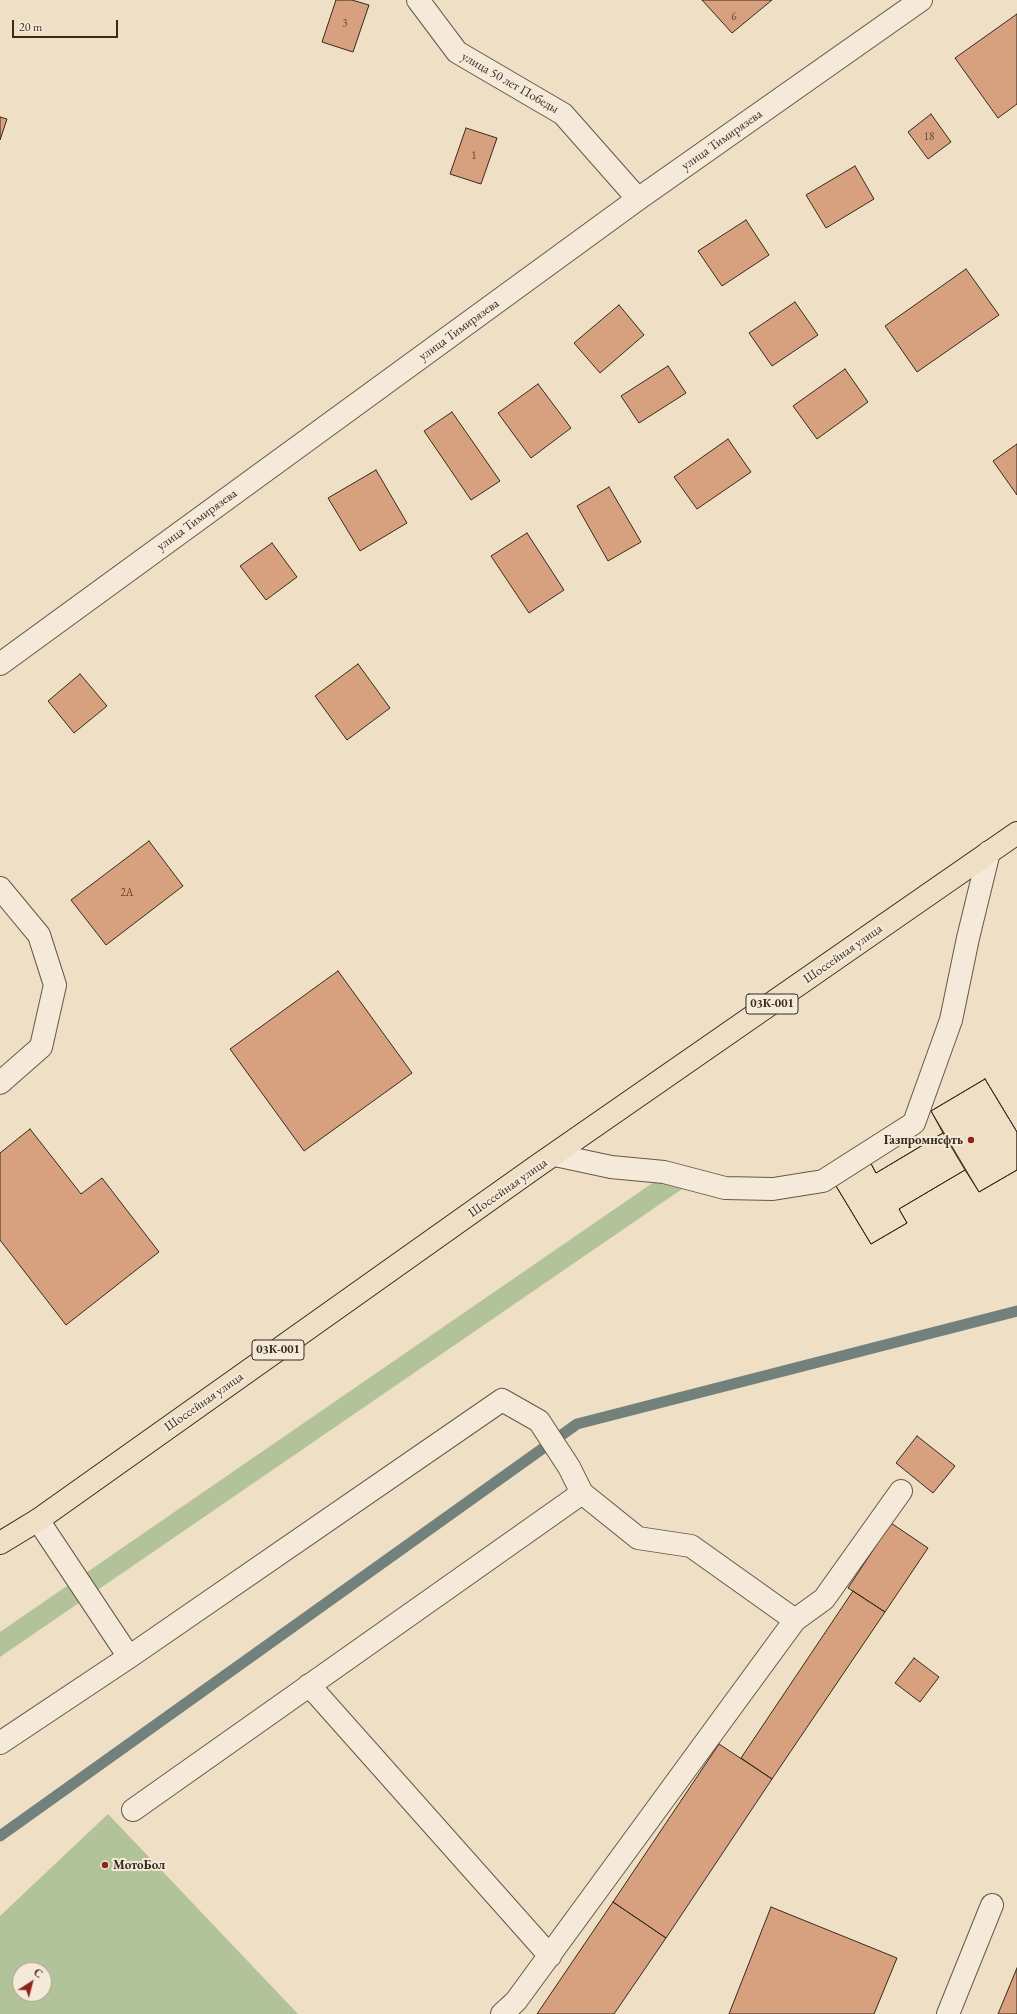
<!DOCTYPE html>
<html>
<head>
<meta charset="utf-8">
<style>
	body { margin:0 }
	#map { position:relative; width:1017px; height:2014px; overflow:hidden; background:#efdfc4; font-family:"EB Garamond",serif }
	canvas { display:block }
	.north { position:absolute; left:12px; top:1962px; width:40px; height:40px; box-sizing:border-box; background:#f5ead9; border:1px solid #a99e8e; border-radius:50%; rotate:36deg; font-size:11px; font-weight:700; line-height:16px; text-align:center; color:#362b1d }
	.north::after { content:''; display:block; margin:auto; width:14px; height:18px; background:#8f2418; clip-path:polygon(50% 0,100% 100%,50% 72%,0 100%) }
	.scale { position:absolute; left:12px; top:20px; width:106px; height:18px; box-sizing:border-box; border:2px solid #362b1d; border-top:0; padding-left:5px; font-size:12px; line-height:14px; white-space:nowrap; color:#362b1d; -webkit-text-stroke:3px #f5ead9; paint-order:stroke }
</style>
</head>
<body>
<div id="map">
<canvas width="1017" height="2014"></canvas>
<div class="north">С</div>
<div class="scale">20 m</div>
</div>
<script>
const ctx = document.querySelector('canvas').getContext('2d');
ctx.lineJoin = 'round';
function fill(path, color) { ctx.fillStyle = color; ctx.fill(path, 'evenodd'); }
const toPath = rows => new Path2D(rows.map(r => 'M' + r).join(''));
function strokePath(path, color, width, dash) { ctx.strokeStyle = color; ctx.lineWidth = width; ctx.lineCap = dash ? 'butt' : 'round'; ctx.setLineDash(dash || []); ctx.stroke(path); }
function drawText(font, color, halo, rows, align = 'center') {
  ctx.font = font + ' "EB Garamond",serif'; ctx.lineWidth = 4; ctx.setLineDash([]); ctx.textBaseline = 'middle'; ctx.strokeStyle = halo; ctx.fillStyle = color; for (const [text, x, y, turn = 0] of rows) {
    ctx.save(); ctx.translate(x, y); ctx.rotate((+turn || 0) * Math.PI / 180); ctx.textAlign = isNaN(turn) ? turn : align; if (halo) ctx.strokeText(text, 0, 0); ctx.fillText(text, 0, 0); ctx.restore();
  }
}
fill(toPath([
	[654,1182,685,1187,0,1657,0,1632],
	[108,1814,298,2014,0,2014,0,1916],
	[20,1970,44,1970,44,1994,20,1994]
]), '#b3c399');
strokePath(toPath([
	[0,1836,577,1424,1017,1311]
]), '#73817c', 11);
const building = toPath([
	[336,0,352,0,369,5,353,52,322,42,336,0],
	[702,0,772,0,732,33,702,0],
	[1017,14,1017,104,998,118,955,58,1017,14],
	[931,114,951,142,928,159,908,132,931,114],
	[0,117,7,119,0,140,0,117],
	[466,128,497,138,481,184,450,174,466,128],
	[855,166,874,199,826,228,806,195,855,166],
	[746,220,769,255,722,286,698,251,746,220],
	[966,269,999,315,917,372,885,326,966,269],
	[795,302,818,335,772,366,749,333,795,302],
	[619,305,644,335,600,373,574,343,619,305],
	[668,366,686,393,639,423,621,396,668,366],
	[845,369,868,402,817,439,793,406,845,369],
	[538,384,571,428,531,458,498,413,538,384],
	[452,412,500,481,471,500,424,431,452,412],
	[728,439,751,472,697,509,674,477,728,439],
	[1017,444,1017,495,993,461,1017,444],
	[376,470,407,523,360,551,328,498,376,470],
	[609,487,641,542,608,561,577,506,609,487],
	[527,533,564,590,529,613,491,556,527,533],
	[272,543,297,577,266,600,240,566,272,543],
	[358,664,390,708,347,740,315,696,358,664],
	[80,674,107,706,74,733,48,701,80,674],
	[149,841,183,886,106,945,71,900,149,841],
	[338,971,412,1073,304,1151,230,1049,338,971],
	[985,1079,1017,1132,1017,1170,979,1192,931,1111,985,1079],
	[985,1079,1017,1132,1017,1170,979,1192,965,1170,899,1209,907,1223,871,1244,833,1181,869,1160,876,1173,943,1133,931,1111,985,1079],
	[30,1129,81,1194,102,1178,159,1252,66,1325,0,1240,0,1153,30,1129],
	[943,1133,965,1170,899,1209,907,1223,871,1244,833,1181,869,1160,876,1173,943,1133],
	[917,1436,955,1466,933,1493,896,1463,917,1436],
	[891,1523,928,1548,885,1612,848,1588,891,1523],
	[853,1591,885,1612,772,1779,741,1758,853,1591],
	[914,1658,939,1677,920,1702,895,1683,914,1658],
	[719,1744,772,1779,666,1938,613,1902,719,1744],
	[613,1902,666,1938,614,2014,537,2014,613,1902],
	[771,1907,897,1958,874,2014,729,2014,771,1907],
	[1017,1968,1017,2014,998,2014,1017,1968]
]);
fill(building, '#d7a07e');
strokePath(building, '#362b1d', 1);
const minor = toPath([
	[418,0,457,52,563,114,638,199],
	[0,664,638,199,921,0],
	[0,888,39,935,55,985,41,1047,0,1083],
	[555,1155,611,1167,664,1172,725,1188,773,1189,823,1181,914,1123,951,1020,968,938,989,852],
	[38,1520,129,1657],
	[309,1685,550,1956],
	[0,1743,129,1657,502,1400,539,1421,569,1467,582,1493,638,1538,691,1546,795,1620,824,1599,901,1491],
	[133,1810,582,1493],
	[502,2014,516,2001,795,1620],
	[948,2014,992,1905]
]);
const major = toPath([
	[0,1543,38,1520,537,1166,1017,833]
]);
strokePath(minor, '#645847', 24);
strokePath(major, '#362b1d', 24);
strokePath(minor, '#f5ead9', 22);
strokePath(major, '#efdfc4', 22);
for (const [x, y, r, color] of [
	[971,1140,4,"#8f2418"],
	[105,1865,4,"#8f2418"]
]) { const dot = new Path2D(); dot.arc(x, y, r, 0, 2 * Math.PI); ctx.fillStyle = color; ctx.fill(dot); strokePath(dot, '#f5ead9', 1.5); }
drawText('11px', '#5e4835', null, [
	["6",734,17],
	["3",345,24],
	["18",929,137],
	["1",474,156],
	["2А",127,893]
]);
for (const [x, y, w] of [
	[772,1004,52],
	[278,1350,52]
]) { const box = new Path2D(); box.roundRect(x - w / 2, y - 10, w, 20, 3); ctx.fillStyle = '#f5ead9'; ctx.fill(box); strokePath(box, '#362b1d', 1); }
drawText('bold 12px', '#362b1d', null, [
	["03К-001",772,1004],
	["03К-001",278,1350]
]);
drawText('13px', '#362b1d', '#f5ead9', [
	["улица 50 лет Победы",510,83,30],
	["улица Тимирязева",722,140,-35],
	["улица Тимирязева",459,330,-36],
	["улица Тимирязева",197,520,-36],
	["Шоссейная улица",843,954,-35],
	["Шоссейная улица",508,1188,-35],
	["Шоссейная улица",204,1402,-35]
]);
drawText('bold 13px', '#362b1d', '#f5ead9', [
	["Газпромнефть",963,1140],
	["МотоБол",113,1865,"left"]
], 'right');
</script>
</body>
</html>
